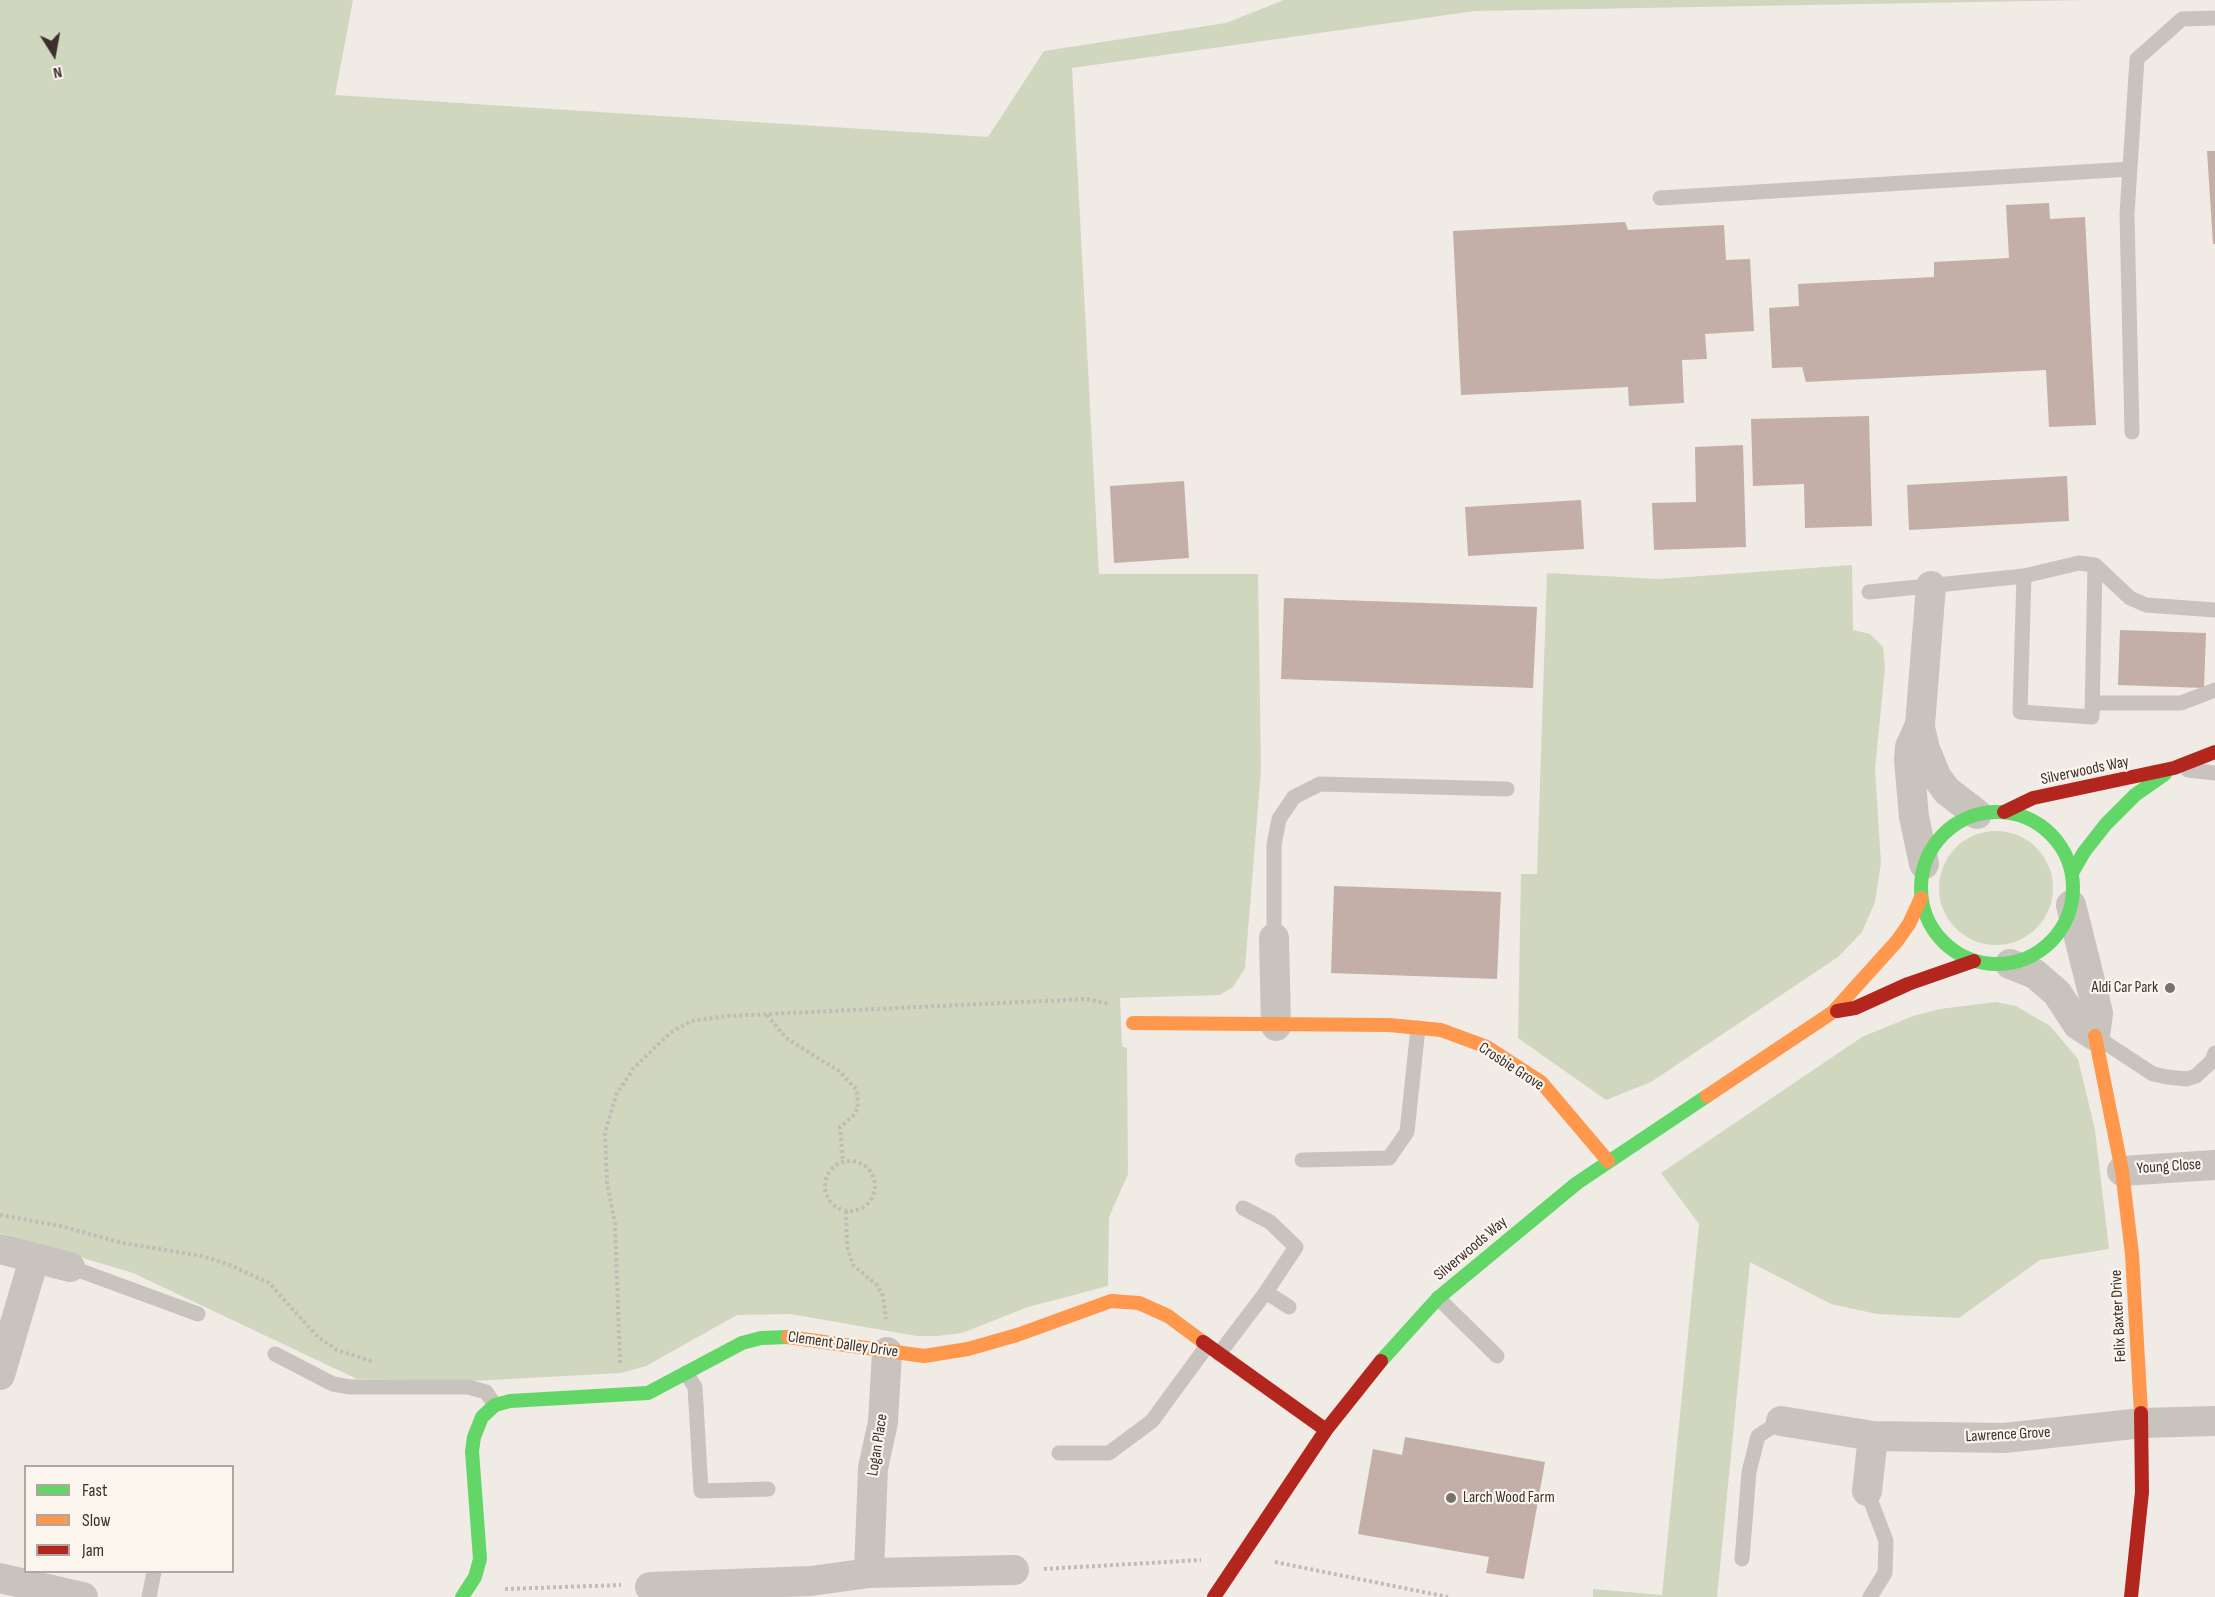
<!DOCTYPE html>
<html>
<head>
<meta charset="utf-8">
<style>
	body { margin:0 }
	#map { position:relative; width:2215px; height:1597px; overflow:hidden; background:#f0ebe5; font-family:"Sofia Sans Condensed",sans-serif }
	canvas { display:block }
	.legend { position:absolute; left:24px; top:1465px; width:210px; height:108px; box-sizing:border-box; background:#fbf5ee; border:2px solid #aea6a0; margin:0; padding:8px 10px; list-style:none; font-size:18px; color:#3b302b }
	.legend li { display:flex; align-items:center; gap:12px; height:30px }
	.legend b { width:30px; border:2px solid #aea6a0 }
	.north { position:absolute; left:24px; top:24px; width:60px; height:60px; -webkit-text-stroke:4px #fbf5ee; paint-order:stroke; rotate:169deg; font-size:16px; font-weight:700; line-height:24px; text-align:center; color:#3b302b }
	.north::after { content:''; display:block; margin:auto; width:21px; height:27px; background:#3b302b; clip-path:polygon(50% 0,100% 100%,50% 72%,0 100%) }
</style>
</head>
<body>
<div id="map">
<canvas width="2215" height="1597"></canvas>
<ul class="legend">
<li><b style="height:8px;background:#63d668"></b>Fast</li>
<li><b style="height:8px;background:#ff974d"></b>Slow</li>
<li><b style="height:8px;background:#b3261e"></b>Jam</li>
</ul>
<div class="north">N</div>
</div>
<script>
const ctx = document.querySelector('canvas').getContext('2d');
ctx.lineJoin = 'round';
function fill(path, color) { ctx.fillStyle = color; ctx.fill(path, 'evenodd'); }
const toPath = rows => new Path2D(rows.map(r => 'M' + r).join(''));
function strokePath(path, color, width, dash) { ctx.strokeStyle = color; ctx.lineWidth = width; ctx.lineCap = dash ? 'butt' : 'round'; ctx.setLineDash(dash || []); ctx.stroke(path); }
function drawText(font, color, halo, rows, align = 'center') {
  ctx.font = font + ' "Sofia Sans Condensed",sans-serif'; ctx.lineWidth = 4.5; ctx.setLineDash([]); ctx.textBaseline = 'middle'; ctx.strokeStyle = halo; ctx.fillStyle = color; for (const [text, x, y, turn = 0] of rows) {
    ctx.save(); ctx.translate(x, y); ctx.rotate((+turn || 0) * Math.PI / 180); ctx.textAlign = isNaN(turn) ? turn : align; if (halo) ctx.strokeText(text, 0, 0); ctx.fillText(text, 0, 0); ctx.restore();
  }
}
fill(toPath([
	[0,0,353,0,335,95,988,137,1044,51,1226,23,1284,0,2088,0,1475,11,1072,68,1099,574,1258,574,1261,769,1245,968,1233,987,1220,995,1120,998,1122,1046,1127,1048,1128,1174,1109,1217,1108,1286,1028,1307,962,1333,937,1336,917,1336,790,1314,737,1315,646,1366,621,1373,472,1381,357,1379,133,1273,0,1233],
	[1852,565,1853,630,1870,634,1883,647,1885,667,1875,770,1881,863,1875,902,1862,932,1838,957,1651,1082,1606,1100,1518,1038,1521,874,1537,874,1547,573,1659,579],
	'1939 888a57 57 0 1 1 114 0a57 57 0 1 1-114 0Z',
	[1996,1002,2016,1006,2050,1026,2078,1059,2095,1130,2109,1249,2040,1260,1959,1318,1877,1314,1831,1304,1750,1262,1717,1597,1593,1597,1593,1589,1662,1595,1699,1224,1661,1173,1862,1037,1913,1016,1940,1009]
]), '#d1d6bf');
fill(toPath([
	[2207,151,2215,151,2215,244,2213,244],
	[2049,203,2050,219,2085,217,2096,425,2049,427,2046,370,1806,382,1802,367,1772,368,1769,308,1799,306,1798,284,1934,277,1934,262,2009,258,2006,205],
	[1625,222,1628,230,1724,225,1726,260,1750,259,1754,331,1705,334,1707,359,1682,360,1684,403,1629,406,1628,387,1461,395,1453,231],
	[1869,416,1872,526,1805,528,1804,484,1753,486,1751,419],
	[1743,445,1746,547,1654,550,1652,503,1696,502,1695,447],
	[2067,476,2069,521,1909,530,1907,485],
	[1184,481,1189,558,1114,563,1110,486],
	[1581,500,1584,549,1468,556,1465,507],
	[1284,598,1537,607,1533,688,1281,679],
	[2120,630,2206,633,2204,688,2118,685],
	[1334,886,1501,892,1497,979,1331,973],
	[1405,1437,1545,1462,1524,1579,1486,1573,1489,1557,1358,1534,1373,1449,1402,1455]
]), '#c3afa7');
strokePath(toPath([
	[767,1015,786,1038,839,1071,857,1090,858,1108,853,1116,840,1127,843,1162],
	'825 1186a25 25 0 1 1 50 0a25 25 0 1 1-50 0Z',
	[846,1211,847,1246,853,1265,877,1285,883,1296,886,1319],
	[0,1215,60,1226,123,1243,202,1256,230,1265,269,1283,318,1337,337,1350,374,1362],
	[620,1363,615,1224,607,1182,605,1133,616,1095,633,1069,670,1033,691,1021,727,1016,1087,999,1109,1004],
	[1275,1562,1448,1597],
	[1044,1569,1201,1560],
	[505,1589,621,1585]
]), '#c2bbb6', 4, [3, 3]);
strokePath(toPath([
	[1660,198,2130,169],
	[2132,432,2127,214,2137,59,2182,19,2215,18],
	[2024,576,2020,712,2092,717,2095,565],
	[1869,592,2024,576,2079,563,2095,565,2130,598,2146,605,2215,610],
	[2092,703,2181,703,2215,690],
	[2188,770,2215,773],
	[1274,938,1274,845,1279,819,1294,797,1320,784,1507,789],
	[2098,1038,2153,1074,2167,1077,2187,1079,2196,1076,2212,1061,2215,1053],
	[1302,1160,1389,1158,1407,1132,1418,1028],
	[70,1267,198,1314],
	[1266,1292,1289,1307],
	[1438,1298,1497,1356],
	[275,1354,333,1384,350,1387,468,1387,486,1392,495,1405],
	[1219,1354,1266,1292,1296,1247,1270,1222,1243,1208],
	[686,1373,695,1387,701,1491,768,1489],
	[1059,1453,1109,1453,1152,1421,1207,1346],
	[1867,1491,1886,1541,1885,1573,1870,1597],
	[1742,1559,1749,1472,1758,1436,1781,1421],
	[149,1597,154,1572]
]), '#c9c3be', 15);
strokePath(toPath([
	[1920,728,1925,749,1936,776,1947,791,1977,814],
	[1924,864,1914,817,1909,760,1910,747,1920,725,1931,586],
	[1274,938,1276,1026],
	[2010,964,2035,974,2057,993,2078,1025,2095,1036,2098,1013,2071,905],
	[2122,1171,2215,1165],
	[0,1249,70,1267],
	[0,1375,34,1259],
	[1781,1421,1873,1436,2004,1438,2142,1423,2215,1421],
	[1867,1491,1873,1436],
	[869,1573,873,1468,883,1422,887,1352],
	[0,1578,83,1597],
	[650,1587,811,1581,869,1573,1014,1570]
]), '#c9c3be', 30);
strokePath(toPath([
	'1921 888a76 76 0 1 1 152 0a76 76 0 1 1-152 0Z',
	[2072,873,2084,852,2106,824,2135,795,2165,774],
	[1381,1361,1438,1298,1577,1183,1707,1096],
	[462,1597,475,1577,480,1559,472,1451,474,1437,482,1417,495,1405,510,1401,648,1393,742,1343,761,1338,788,1337]
]), '#63d668', 14);
strokePath(toPath([
	[1133,1023,1389,1025,1441,1030,1487,1047,1541,1082,1608,1161],
	[2095,1036,2122,1171,2132,1254,2141,1413],
	[1707,1096,1833,1012,1897,941,1909,924,1921,898],
	[788,1337,924,1356,968,1349,1017,1335,1111,1301,1139,1303,1168,1316,1203,1342]
]), '#ff974d', 14);
strokePath(toPath([
	[2004,812,2033,798,2174,768,2215,752],
	[1837,1011,1855,1008,1908,984,1974,961],
	[1203,1342,1326,1430],
	[1214,1597,1326,1430,1381,1361],
	[2131,1597,2142,1492,2141,1413]
]), '#b3261e', 14);
for (const [x, y, r, color] of [
	[2170,988,6,"#7a716c"],
	[1451,1498,6,"#7a716c"]
]) { const dot = new Path2D(); dot.arc(x, y, r, 0, 2 * Math.PI); ctx.fillStyle = color; ctx.fill(dot); strokePath(dot, '#fbf5ee', 2); }
drawText('16px', '#3b302b', '#fbf5ee', [
	["Silverwoods Way",2085,771,-12],
	["Crosbie Grove",1511,1067,33],
	["Young Close",2169,1167,-4],
	["Silverwoods Way",1471,1249,-40],
	["Felix Baxter Drive",2119,1316,-93],
	["Clement Dalley Drive",843,1345,8],
	["Lawrence Grove",2008,1435,-3],
	["Logan Place",878,1445,-81]
]);
drawText('16px', '#3b302b', '#fbf5ee', [
	["Aldi Car Park",2158,988],
	["Larch Wood Farm",1463,1498,"left"]
], 'right');
</script>
</body>
</html>
